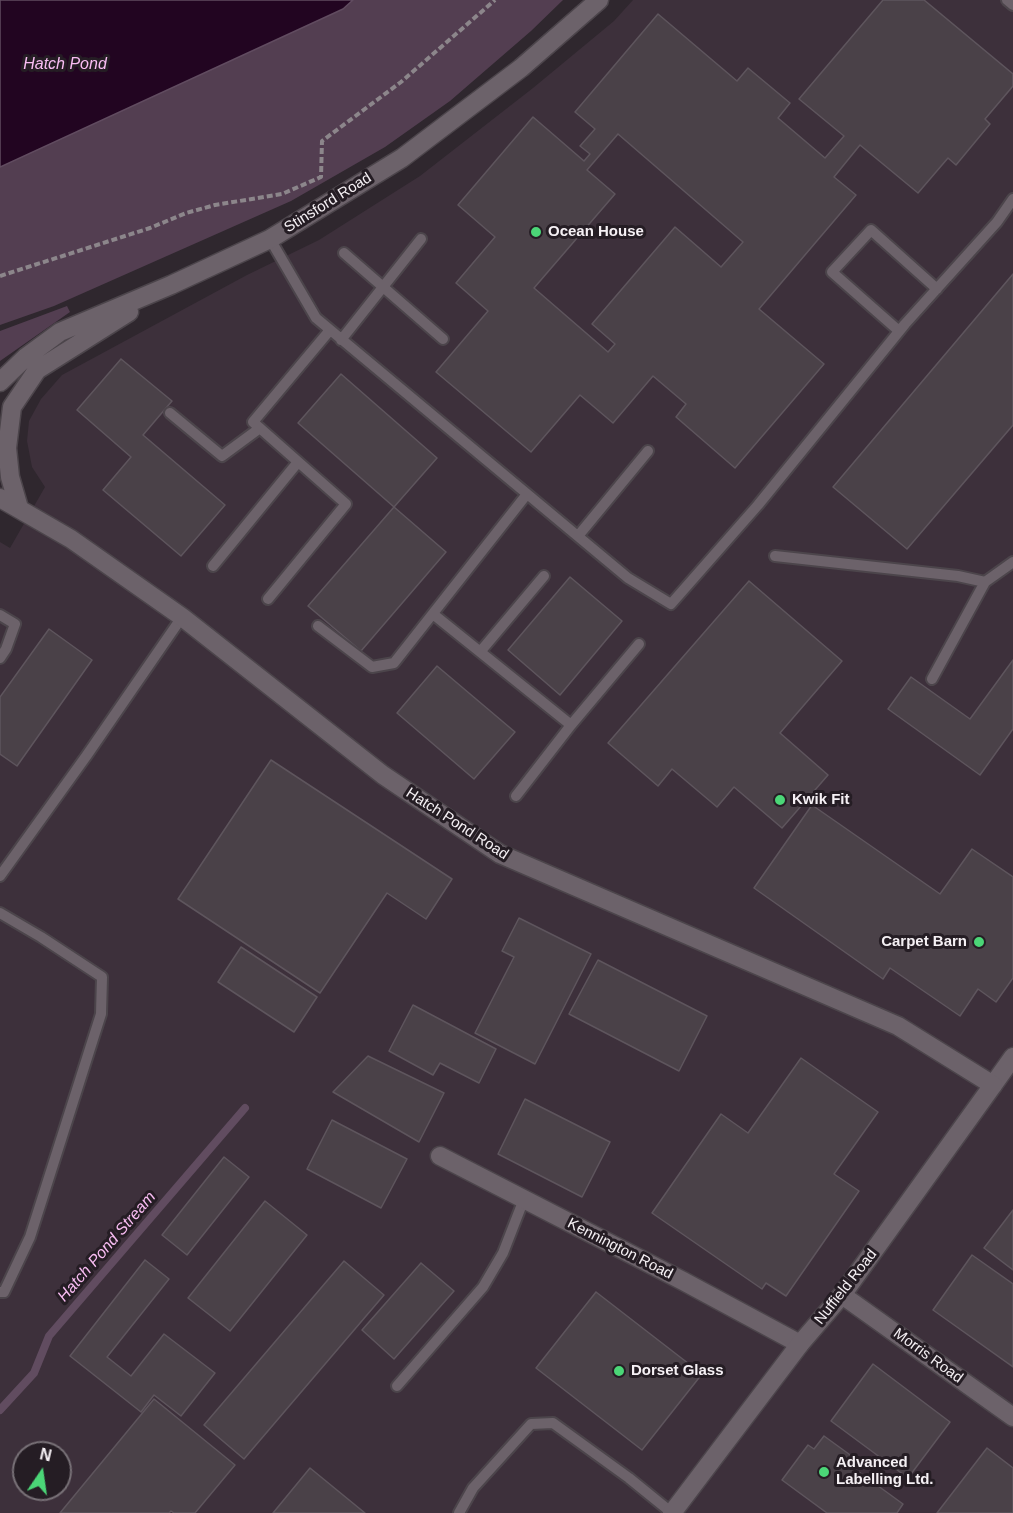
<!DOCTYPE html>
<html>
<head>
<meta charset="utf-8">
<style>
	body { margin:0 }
	#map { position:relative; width:1013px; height:1513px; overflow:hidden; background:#2f272e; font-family:Helvetica,sans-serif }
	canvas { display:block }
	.north { position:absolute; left:12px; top:1441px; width:60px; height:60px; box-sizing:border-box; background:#251d24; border:2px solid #787177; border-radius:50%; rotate:13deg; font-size:16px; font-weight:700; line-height:24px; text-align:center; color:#f5f0f4 }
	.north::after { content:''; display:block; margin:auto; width:21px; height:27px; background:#4bd677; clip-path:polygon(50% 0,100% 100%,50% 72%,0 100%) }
</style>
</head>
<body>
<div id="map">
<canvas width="1013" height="1513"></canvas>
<div class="north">N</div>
</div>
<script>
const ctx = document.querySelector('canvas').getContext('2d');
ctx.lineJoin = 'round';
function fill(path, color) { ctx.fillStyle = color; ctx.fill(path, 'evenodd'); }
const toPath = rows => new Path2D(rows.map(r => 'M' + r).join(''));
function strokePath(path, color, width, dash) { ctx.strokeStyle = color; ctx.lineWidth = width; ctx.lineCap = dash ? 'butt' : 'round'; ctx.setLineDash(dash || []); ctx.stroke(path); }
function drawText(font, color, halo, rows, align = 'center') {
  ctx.font = font + ' Helvetica,sans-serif'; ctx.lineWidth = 6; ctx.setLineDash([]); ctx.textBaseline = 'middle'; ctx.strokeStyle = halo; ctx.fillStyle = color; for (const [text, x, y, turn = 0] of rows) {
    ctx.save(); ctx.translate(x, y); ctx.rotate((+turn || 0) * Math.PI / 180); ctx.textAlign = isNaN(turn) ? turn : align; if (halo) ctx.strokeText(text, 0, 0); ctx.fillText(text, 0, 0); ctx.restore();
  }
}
fill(toPath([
	[633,0,1013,0,1013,1513,0,1513,0,542,10,548,45,487,32,467,27,441,29,421,41,399,62,375,247,275,319,240,420,176,533,88,614,21],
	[24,1453,60,1453,60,1489,24,1489]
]), '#3d303b');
fill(toPath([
	[0,0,563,0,531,31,450,101,385,147,291,201,54,306,0,325],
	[67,306,70,312,0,361,0,331]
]), '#533e51');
const water = toPath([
	[0,0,353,0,343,9,0,167,0,0]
]);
fill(water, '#220521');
strokePath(water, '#614c60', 1.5);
strokePath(toPath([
	[0,1410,34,1373,49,1336,245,1108]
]), '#614c60', 8);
const building = toPath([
	[883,0,924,0,1013,74,1013,86,985,119,990,124,956,165,948,158,918,193,860,145,834,177,856,195,759,309,824,364,735,468,676,417,686,404,653,376,613,423,580,395,531,452,436,372,488,311,456,283,495,237,458,205,533,117,584,161,590,154,580,146,595,129,575,112,658,14,737,81,748,68,790,103,778,118,825,158,844,136,799,99,883,0],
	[618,134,743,242,721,267,675,227,592,324,615,344,608,352,534,288,615,194,587,170,618,134],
	[1013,274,1013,425,907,549,833,487,1013,274],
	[121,359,172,401,143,435,225,505,181,556,103,490,131,457,77,410,121,359],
	[341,374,437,458,394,507,298,423,341,374],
	[394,507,446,552,361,651,308,606,394,507],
	[570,577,622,621,560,695,508,650,570,577],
	[749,581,842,661,780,733,828,775,782,828,734,787,717,807,672,769,658,786,608,743,749,581],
	[49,629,92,660,17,766,0,754,0,697,49,629],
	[1013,660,1013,729,980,775,888,709,911,677,970,719,1013,660],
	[437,666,515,732,474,779,397,713,437,666],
	[271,760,452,879,426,919,387,893,320,993,178,899,271,760],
	[812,805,940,894,972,849,1013,877,1013,978,996,1002,978,989,960,1016,890,968,883,979,754,888,812,805],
	[519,918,591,954,535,1064,475,1033,514,957,502,951,519,918],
	[241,947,317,997,294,1032,218,982,241,947],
	[598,960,707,1016,679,1071,569,1014,598,960],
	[413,1005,496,1049,479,1083,440,1063,433,1075,389,1051,413,1005],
	[368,1056,444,1093,419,1142,333,1092,368,1056],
	[801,1058,878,1112,834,1174,859,1191,786,1296,766,1283,762,1289,652,1213,721,1114,748,1133,801,1058],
	[525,1099,610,1142,582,1197,498,1154,525,1099],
	[332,1120,407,1159,381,1208,307,1169,332,1120],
	[224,1157,249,1177,187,1255,162,1235,224,1157],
	[265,1201,307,1235,230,1331,188,1298,265,1201],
	[1013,1210,1013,1270,984,1248,1013,1210],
	[972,1255,1013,1284,1013,1367,933,1310,972,1255],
	[145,1260,169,1279,107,1357,131,1376,164,1334,215,1373,181,1416,154,1395,141,1412,70,1356,145,1260],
	[344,1261,384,1295,244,1459,204,1425,344,1261],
	[421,1263,454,1291,394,1359,362,1330,421,1263],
	[596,1292,702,1374,642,1450,536,1368,596,1292],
	[873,1364,950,1422,908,1478,831,1421,873,1364],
	[154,1399,235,1465,195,1513,174,1513,171,1511,169,1513,60,1513,154,1399],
	[824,1436,853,1457,848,1464,903,1504,897,1513,827,1513,782,1480,808,1445,814,1449,824,1436],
	[987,1448,1013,1468,1013,1513,937,1513,987,1448],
	[310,1468,365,1513,273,1513,310,1468]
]);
fill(building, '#4a4148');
strokePath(building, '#5e555d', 1.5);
const service = toPath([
	[1007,0,1013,5],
	[270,239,316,318,628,578,671,604,758,505,905,324,997,222,1013,199],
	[344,253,443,339],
	[899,331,832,272,871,230,937,289],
	[341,340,421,239],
	[170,413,222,456,260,428],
	[578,536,648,451],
	[775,556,958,576,985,582],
	[213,566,298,462],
	[268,599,346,504,253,422,330,330],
	[433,614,571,725,639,644],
	[0,615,15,624,6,649,0,658],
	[318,626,372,667,394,663,527,494],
	[480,652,544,576],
	[932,679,985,582,1013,562],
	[516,796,571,725],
	[0,876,87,755,182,617],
	[0,913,41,937,102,977,101,1014,30,1237,4,1292,0,1292],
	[397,1386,483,1287,503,1253,524,1199],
	[459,1513,473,1488,531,1424,553,1423,629,1478,672,1513]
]);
const minor = toPath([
	[993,1085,1013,1057],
	[440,1156,683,1281,800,1344],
	[842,1295,1013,1417]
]);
const tertiary = toPath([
	[0,382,26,357,60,332,171,285,270,239,402,158,521,68,599,0],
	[0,498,71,539,182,617,383,775,500,854,898,1026,993,1085,842,1295,800,1344,672,1513],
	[19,508,10,477,7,448,12,407,37,370,129,312]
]);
strokePath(service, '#4c454b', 14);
strokePath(minor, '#4c454b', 21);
strokePath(tertiary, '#4c454b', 21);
strokePath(toPath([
	[0,276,150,228,186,213,215,205,282,194,321,177,322,141,401,82,495,0]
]), '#8c868b', 4, [6, 3]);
strokePath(service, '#6c626a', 10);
strokePath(minor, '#6c626a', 18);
strokePath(tertiary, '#6c626a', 18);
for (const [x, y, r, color] of [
	[536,232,6,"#4bd677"],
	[780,800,6,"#4bd677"],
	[979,942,6,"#4bd677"],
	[619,1371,6,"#4bd677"],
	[824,1472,6,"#4bd677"]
]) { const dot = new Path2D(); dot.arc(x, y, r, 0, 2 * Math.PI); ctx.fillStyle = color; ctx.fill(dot); strokePath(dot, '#251d24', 2); }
drawText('15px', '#f5f0f4', '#251d24', [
	["Stinsford Road",328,203,-32],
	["Hatch Pond Road",457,824,33],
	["Kennington Road",620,1249,27],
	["Nuffield Road",846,1287,-52],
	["Morris Road",928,1356,36]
]);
drawText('bold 15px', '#f5f0f4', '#251d24', [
	["Ocean House",548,232],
	["Kwik Fit",792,800],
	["Carpet Barn",967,942,"right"],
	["Dorset Glass",631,1371],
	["Advanced",836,1463],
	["Labelling Ltd.",836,1480]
], 'left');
drawText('italic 16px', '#f8bcf2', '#251d24', [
	["Hatch Pond",65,65],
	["Hatch Pond Stream",107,1247,-49]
]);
</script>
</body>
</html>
